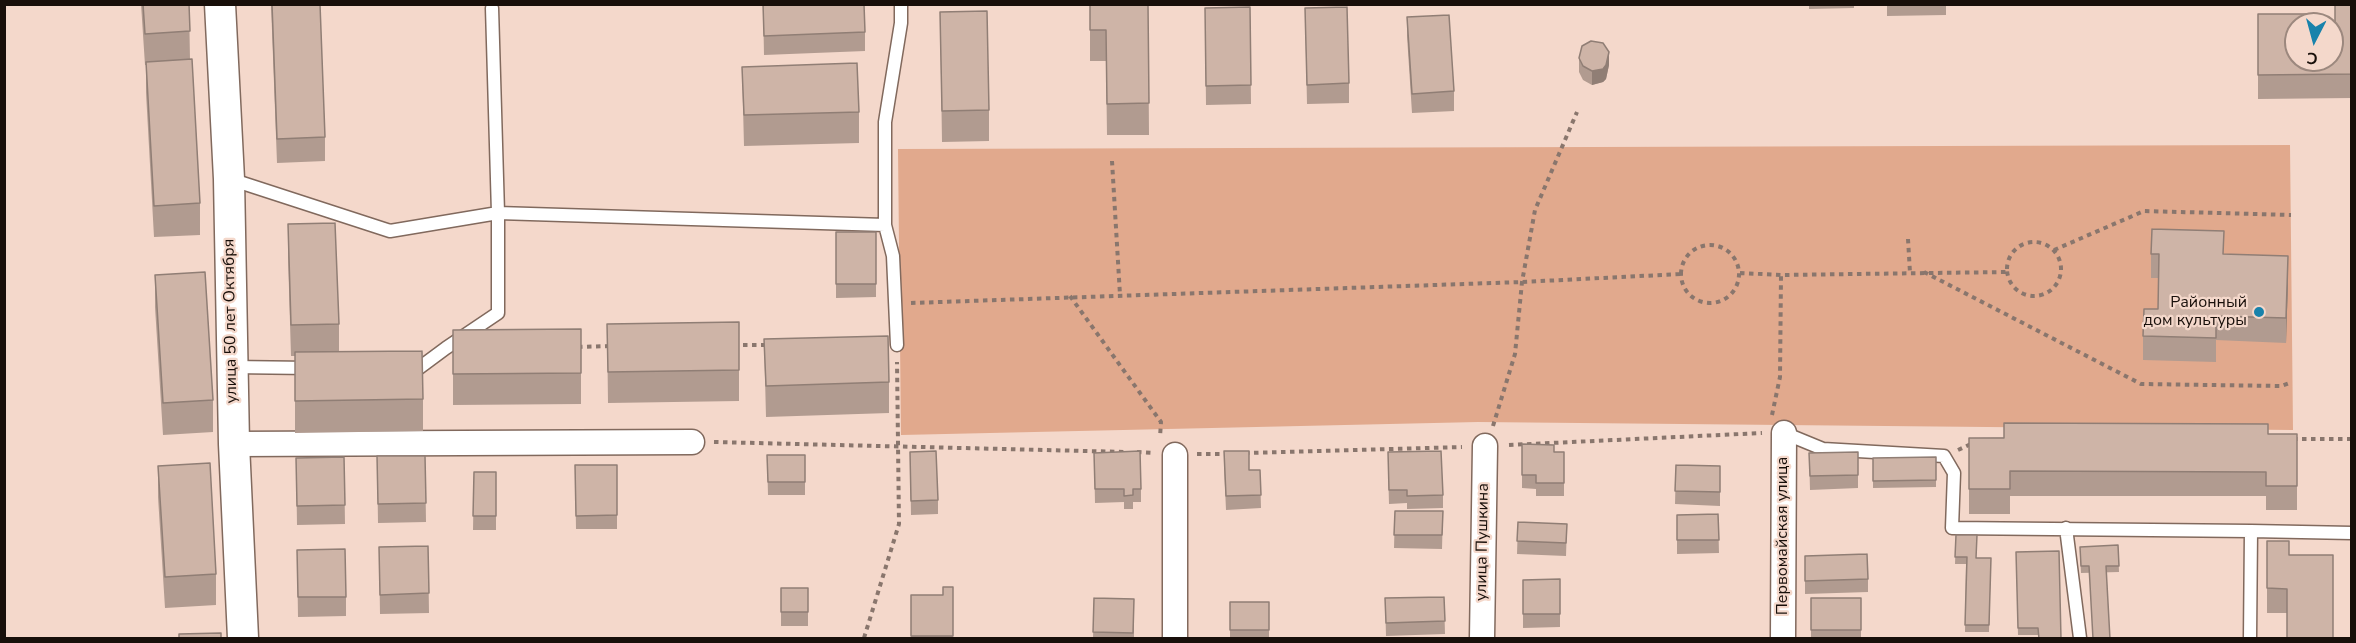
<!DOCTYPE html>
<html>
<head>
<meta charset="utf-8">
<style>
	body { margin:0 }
	#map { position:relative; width:2356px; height:643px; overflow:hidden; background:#f4d8cb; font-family:"Nunito Sans",sans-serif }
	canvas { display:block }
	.frame { position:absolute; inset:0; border:6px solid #180f0a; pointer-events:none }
	.north { position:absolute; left:2284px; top:12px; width:60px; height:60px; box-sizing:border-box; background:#f4d8cb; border:2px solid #9c887e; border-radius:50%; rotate:186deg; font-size:16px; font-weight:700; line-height:24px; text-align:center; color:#180f0a }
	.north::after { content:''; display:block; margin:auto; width:21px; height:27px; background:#1882ab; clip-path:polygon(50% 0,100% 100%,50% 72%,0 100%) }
</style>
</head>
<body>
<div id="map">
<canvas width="2356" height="643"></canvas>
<div class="frame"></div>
<div class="north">С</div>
</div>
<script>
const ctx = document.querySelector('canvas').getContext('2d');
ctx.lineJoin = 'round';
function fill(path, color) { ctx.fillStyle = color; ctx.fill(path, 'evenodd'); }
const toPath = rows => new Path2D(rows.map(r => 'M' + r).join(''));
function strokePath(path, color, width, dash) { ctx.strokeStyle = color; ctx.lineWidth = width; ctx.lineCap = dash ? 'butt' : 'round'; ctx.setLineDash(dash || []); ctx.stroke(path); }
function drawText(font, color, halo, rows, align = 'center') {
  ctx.font = font + ' "Nunito Sans",sans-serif'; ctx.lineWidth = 4.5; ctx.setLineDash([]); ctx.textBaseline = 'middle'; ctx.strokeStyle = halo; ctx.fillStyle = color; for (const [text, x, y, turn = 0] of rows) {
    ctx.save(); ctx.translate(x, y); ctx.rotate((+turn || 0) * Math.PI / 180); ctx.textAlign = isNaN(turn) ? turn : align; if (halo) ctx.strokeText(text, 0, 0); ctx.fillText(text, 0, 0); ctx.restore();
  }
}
fill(toPath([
	[2290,145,2293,430,1478,422,901,435,898,149]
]), '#e1a98d');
const service = toPath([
	[230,179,390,231,498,213,885,225],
	[897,345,893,256,885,225,885,122,901,23,901,4],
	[232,367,310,368],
	[409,371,415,371,446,348,498,313,498,213,492,8],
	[1784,433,1823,449,1944,456,1954,473,1952,528,2251,531,2250,638],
	[2066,528,2080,638],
	[2251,531,2352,533]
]);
const minor = toPath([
	[234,444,692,442],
	[1175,455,1175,638],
	[1482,638,1485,446],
	[1783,638,1784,433]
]);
const tertiary = toPath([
	[220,4,229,179,234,444,243,638]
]);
strokePath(service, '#81695d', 15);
strokePath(minor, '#81695d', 27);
strokePath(tertiary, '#81695d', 33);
strokePath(toPath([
	[1112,161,1120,295],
	[1908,239,1910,273],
	'2007 269a27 27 0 1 1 54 0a27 27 0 1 1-54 0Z',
	'1681 274a29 29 0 1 1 58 0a29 29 0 1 1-58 0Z',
	[2054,250,2144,211,2291,215],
	[1924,272,2141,384,2281,386,2292,382],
	[1740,273,1781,275,2007,272],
	[1070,296,1161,422,1160,437],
	[911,303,1522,282,1681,274],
	[734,345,769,345],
	[578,347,610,346],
	[1772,415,1780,377,1781,275],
	[1493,426,1515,354,1522,282,1535,210,1577,112],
	[2293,439,2352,439],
	[714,442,1127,452],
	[1509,445,1762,433],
	[1958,450,1973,443],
	[1137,452,1153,453],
	[1245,453,1462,447],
	[1197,454,1228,454],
	[864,638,899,524,897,362]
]), '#89766d', 4, [4.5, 4.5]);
strokePath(service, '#fff', 12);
strokePath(minor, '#fff', 24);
strokePath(tertiary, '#fff', 30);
fill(toPath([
	[141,4,189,4,190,60,200,203,200,235,154,237,146,93,146,65,145,65],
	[271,4,320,4,325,137,325,161,277,163],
	[763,4,865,32,865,51,764,55],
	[1809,4,1854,4,1854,8,1809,9],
	[1887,4,1946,4,1946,15,1887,16],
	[2352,4,2352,98,2258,99,2258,14,2313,24,2335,24],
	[1090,5,1148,5,1149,135,1107,135,1106,61,1090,61],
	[1250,7,1251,104,1206,105,1205,8],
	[1305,8,1349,83,1349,103,1307,104],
	[940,12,989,110,989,141,942,142],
	[1407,17,1454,91,1454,111,1412,113,1407,36],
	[1579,58,1609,65,1606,79,1603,82,1592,85,1583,80,1579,72],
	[742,67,859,112,859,143,744,146],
	[288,224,339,324,339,352,423,399,423,431,295,433,295,356,291,356,288,256],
	[836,232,876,232,876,297,836,298],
	[2151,254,2224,254,2288,280,2286,343,2216,340,2216,362,2143,360,2143,336,2158,309,2158,278,2151,278],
	[155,275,213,400,213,432,163,435,155,307],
	[739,322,739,401,608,403,607,324],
	[581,329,581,404,453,405,453,330],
	[764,339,889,382,889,413,766,417],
	[2297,434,2297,510,2266,510,2266,496,2010,496,2010,514,1969,514,1969,438],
	[1522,444,1554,452,1564,452,1564,496,1536,496,1536,489,1522,488],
	[910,452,938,500,938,514,911,515],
	[1858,452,1858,488,1810,490,1809,453],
	[1094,453,1141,489,1141,502,1133,502,1133,509,1124,509,1124,502,1095,503],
	[767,455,805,455,805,495,768,495],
	[377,456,425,456,426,522,378,523],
	[344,457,345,524,297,525,296,458],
	[1936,457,1936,487,1873,488,1873,458],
	[575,465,617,465,617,529,576,529],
	[1224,465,1249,470,1260,470,1261,508,1226,510],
	[1676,465,1720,466,1720,506,1675,504],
	[158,466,216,574,216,605,165,608,158,497],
	[1388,466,1443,495,1443,508,1407,509,1407,503,1389,504],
	[474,472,496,472,496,530,473,530],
	[1395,511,1443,511,1442,549,1394,548],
	[1718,514,1719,553,1677,554,1677,515],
	[1518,522,1567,524,1566,556,1517,554],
	[1956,535,1977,558,1991,558,1989,632,1965,632,1966,564,1955,564],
	[2267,541,2289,541,2287,613,2267,613],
	[2118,545,2119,572,2081,573,2080,554],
	[428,546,429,613,380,614,379,547],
	[297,550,346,597,346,616,298,617],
	[2059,551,2038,635,2018,635,2016,552],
	[1805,556,1868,579,1868,592,1805,594],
	[1560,579,1560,627,1523,628,1523,580],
	[953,587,953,639,911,639,911,595,943,595],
	[781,588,808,588,808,626,781,626],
	[1444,597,1445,634,1386,636,1385,598],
	[1094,598,1134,599,1134,639,1093,639],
	[1811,598,1861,598,1861,639,1811,639],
	[1230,602,1269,602,1269,639,1230,639]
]), '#b19b90');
fill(toPath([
	[1609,52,1609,65,1606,79,1603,82,1592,85,1592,71],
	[2288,256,2288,280,2286,343,2286,318]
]), '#907e75');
const building = toPath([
	[143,4,189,4,190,31,145,34,143,4],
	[272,4,320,4,325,137,277,139,272,4],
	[763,4,864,4,865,32,764,36,763,4],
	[2335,4,2352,4,2352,74,2258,75,2258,14,2313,14,2313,24,2335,24,2335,4],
	[2296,24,2332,24,2332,60,2296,60,2296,24],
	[1090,5,1148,5,1149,103,1107,104,1106,30,1090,30,1090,5],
	[1250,7,1251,85,1206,86,1205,8,1250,7],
	[1347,7,1349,83,1307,85,1305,8,1347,7],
	[987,11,989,110,942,111,940,12,987,11],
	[1449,15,1454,91,1412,94,1407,17,1449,15],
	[1591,41,1603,43,1609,52,1606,65,1603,69,1592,71,1583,66,1579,58,1582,46,1591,41],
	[192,59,200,203,154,206,146,62,192,59],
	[857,63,859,112,744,115,742,67,857,63],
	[335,223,339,324,291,325,288,224,335,223],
	[2152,229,2224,231,2223,254,2288,256,2286,318,2216,316,2216,338,2143,336,2144,309,2158,309,2159,254,2151,254,2152,229],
	[836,232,876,232,876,284,836,284,836,232],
	[205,272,213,400,163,403,155,275,205,272],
	[739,322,739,370,608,372,607,324,739,322],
	[581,329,581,373,453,374,453,330,581,329],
	[888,336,889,382,766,386,764,339,888,336],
	[422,351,423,399,295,401,295,352,422,351],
	[2004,423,2268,424,2268,434,2297,434,2297,486,2266,486,2266,472,2010,471,2010,489,1969,489,1969,438,2004,438,2004,423],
	[1522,444,1554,445,1554,452,1564,452,1564,483,1536,483,1536,475,1522,475,1522,444],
	[936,451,938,500,911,501,910,452,936,451],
	[1140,451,1141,489,1133,489,1133,495,1124,496,1124,489,1095,489,1094,453,1140,451],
	[1224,451,1249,451,1249,470,1260,470,1261,495,1226,496,1224,451],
	[1441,451,1443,495,1407,496,1407,490,1389,490,1388,452,1441,451],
	[1858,452,1858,475,1810,476,1809,453,1858,452],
	[767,455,805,455,805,482,768,482,767,455],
	[377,456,425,456,426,503,378,504,377,456],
	[344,457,345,505,297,506,296,458,344,457],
	[1936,457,1936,480,1873,481,1873,458,1936,457],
	[210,463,216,574,165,577,158,466,210,463],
	[575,465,617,465,617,515,576,516,575,465],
	[1676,465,1720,466,1720,492,1675,491,1676,465],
	[474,472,496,472,496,516,473,516,474,472],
	[1395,511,1443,511,1442,535,1394,535,1395,511],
	[1718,514,1719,540,1677,540,1677,515,1718,514],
	[1518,522,1567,524,1566,543,1517,541,1518,522],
	[1956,535,1977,535,1976,558,1991,558,1989,625,1965,625,1967,557,1955,557,1956,535],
	[2267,541,2289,541,2289,555,2333,555,2333,639,2287,639,2287,589,2267,588,2267,541],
	[2118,545,2119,566,2106,566,2110,639,2093,639,2089,566,2081,566,2080,547,2118,545],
	[428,546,429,593,380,595,379,547,428,546],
	[345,549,346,597,298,597,297,550,345,549],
	[2059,551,2061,639,2039,639,2038,628,2018,628,2016,552,2059,551],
	[1867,554,1868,579,1805,581,1805,556,1867,554],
	[1560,579,1560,614,1523,614,1523,580,1560,579],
	[943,587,953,587,953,636,911,636,911,595,943,595,943,587],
	[781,588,808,588,808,612,781,612,781,588],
	[1444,597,1445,621,1386,623,1385,598,1444,597],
	[1094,598,1134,599,1133,633,1093,632,1094,598],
	[1811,598,1861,598,1861,630,1811,630,1811,598],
	[1230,602,1269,602,1269,630,1230,630,1230,602],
	[221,633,221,639,179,639,179,634,221,633],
	[1833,638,1858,638,1858,639,1833,639,1833,638]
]);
fill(building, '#ceb4a7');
strokePath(building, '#907e75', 1.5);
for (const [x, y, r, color] of [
	[2259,312,6,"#1882ab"]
]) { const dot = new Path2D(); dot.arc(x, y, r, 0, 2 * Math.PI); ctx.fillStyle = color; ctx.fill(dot); strokePath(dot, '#f4d8cb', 2); }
drawText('16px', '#180f0a', '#f4d8cb', [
	["Районный",2247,303],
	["дом культуры",2247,321]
], 'right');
drawText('16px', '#180f0a', '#f4d8cb', [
	["улица 50 лет Октября",231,321,-91],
	["Первомайская улица",1783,536,-90],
	["улица Пушкина",1483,542,-89]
]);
</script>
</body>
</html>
